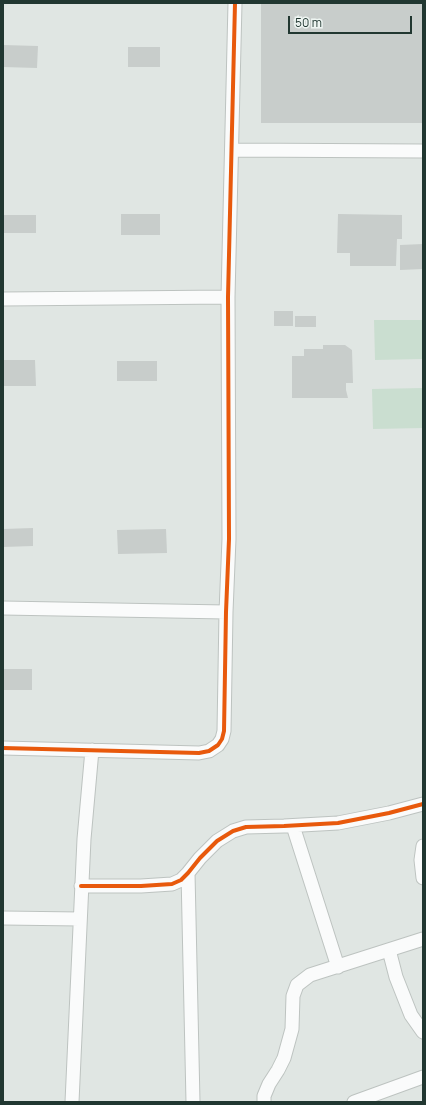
<!DOCTYPE html>
<html>
<head>
<meta charset="utf-8">
<style>
	body { margin:0 }
	#map { position:relative; width:426px; height:1105px; overflow:hidden; background:#e0e6e3; font-family:Manrope,sans-serif }
	canvas { display:block }
	.frame { position:absolute; inset:0; border:4px solid #213731; pointer-events:none }
	.scale { position:absolute; left:288px; top:16px; width:124px; height:18px; box-sizing:border-box; border:2px solid #213731; border-top:0; padding-left:5px; font-size:12px; line-height:14px; white-space:nowrap; color:#213731; -webkit-text-stroke:3px #eef5f2; paint-order:stroke }
</style>
</head>
<body>
<div id="map">
<canvas width="426" height="1105"></canvas>
<div class="frame"></div>
<div class="scale">50 m</div>
</div>
<script>
const ctx = document.querySelector('canvas').getContext('2d');
ctx.lineJoin = 'round';
function fill(path, color) { ctx.fillStyle = color; ctx.fill(path, 'evenodd'); }
const toPath = rows => new Path2D(rows.map(r => 'M' + r).join(''));
function strokePath(path, color, width, dash) { ctx.strokeStyle = color; ctx.lineWidth = width; ctx.lineCap = dash ? 'butt' : 'round'; ctx.setLineDash(dash || []); ctx.stroke(path); }
fill(toPath([
	[374,320,423,320,423,359,375,360],
	[423,388,423,428,373,429,372,389]
]), '#caded0');
fill(toPath([
	[261,3,423,3,423,123,261,123],
	[3,45,38,46,37,68,3,67],
	[128,47,160,47,160,67,128,67],
	[121,214,160,214,160,235,121,235],
	[338,214,402,215,402,239,397,239,396,266,350,266,350,253,337,253],
	[3,215,36,215,36,233,3,233],
	[423,244,423,269,400,270,400,245],
	[274,311,293,311,293,326,274,326],
	[295,316,316,316,316,327,295,327],
	[323,345,345,345,352,350,353,383,346,383,346,390,348,398,292,398,292,356,304,356,304,349,323,349],
	[3,360,35,360,36,386,3,386],
	[117,361,157,361,157,381,117,381],
	[33,528,33,546,3,547,3,529],
	[166,529,167,553,118,554,117,530],
	[3,669,32,669,32,690,3,690]
]), '#c8cdcb');
const street = toPath([
	[232,150,423,151],
	[3,299,228,297],
	[3,608,226,612],
	[3,748,199,753,209,751,218,745,222,739,224,731,226,612,229,539,228,297,235,3],
	[293,826,338,967],
	[423,846,421,860,423,878],
	[188,873,193,1102],
	[81,886,141,886,172,884,181,880,188,873,200,858,217,841,233,831,246,827,284,826,338,823,389,813,423,804],
	[3,918,80,919],
	[389,950,396,977,411,1015,423,1032],
	[72,1102,84,839,92,750],
	[264,1102,264,1096,269,1084,278,1070,284,1058,292,1029,293,996,297,985,310,975,423,939],
	[354,1102,423,1077]
]);
strokePath(street, '#bdc3c0', 15);
strokePath(street, '#fafbfb', 13);
strokePath(toPath([
	[3,748,199,753,209,751,218,745,222,739,224,731,226,612,229,539,228,297,235,3],
	[81,886,141,886,172,884,181,880,188,873,200,858,217,841,233,831,246,827,284,826,338,823,389,813,423,804]
]), '#e8590c', 4);
</script>
</body>
</html>
